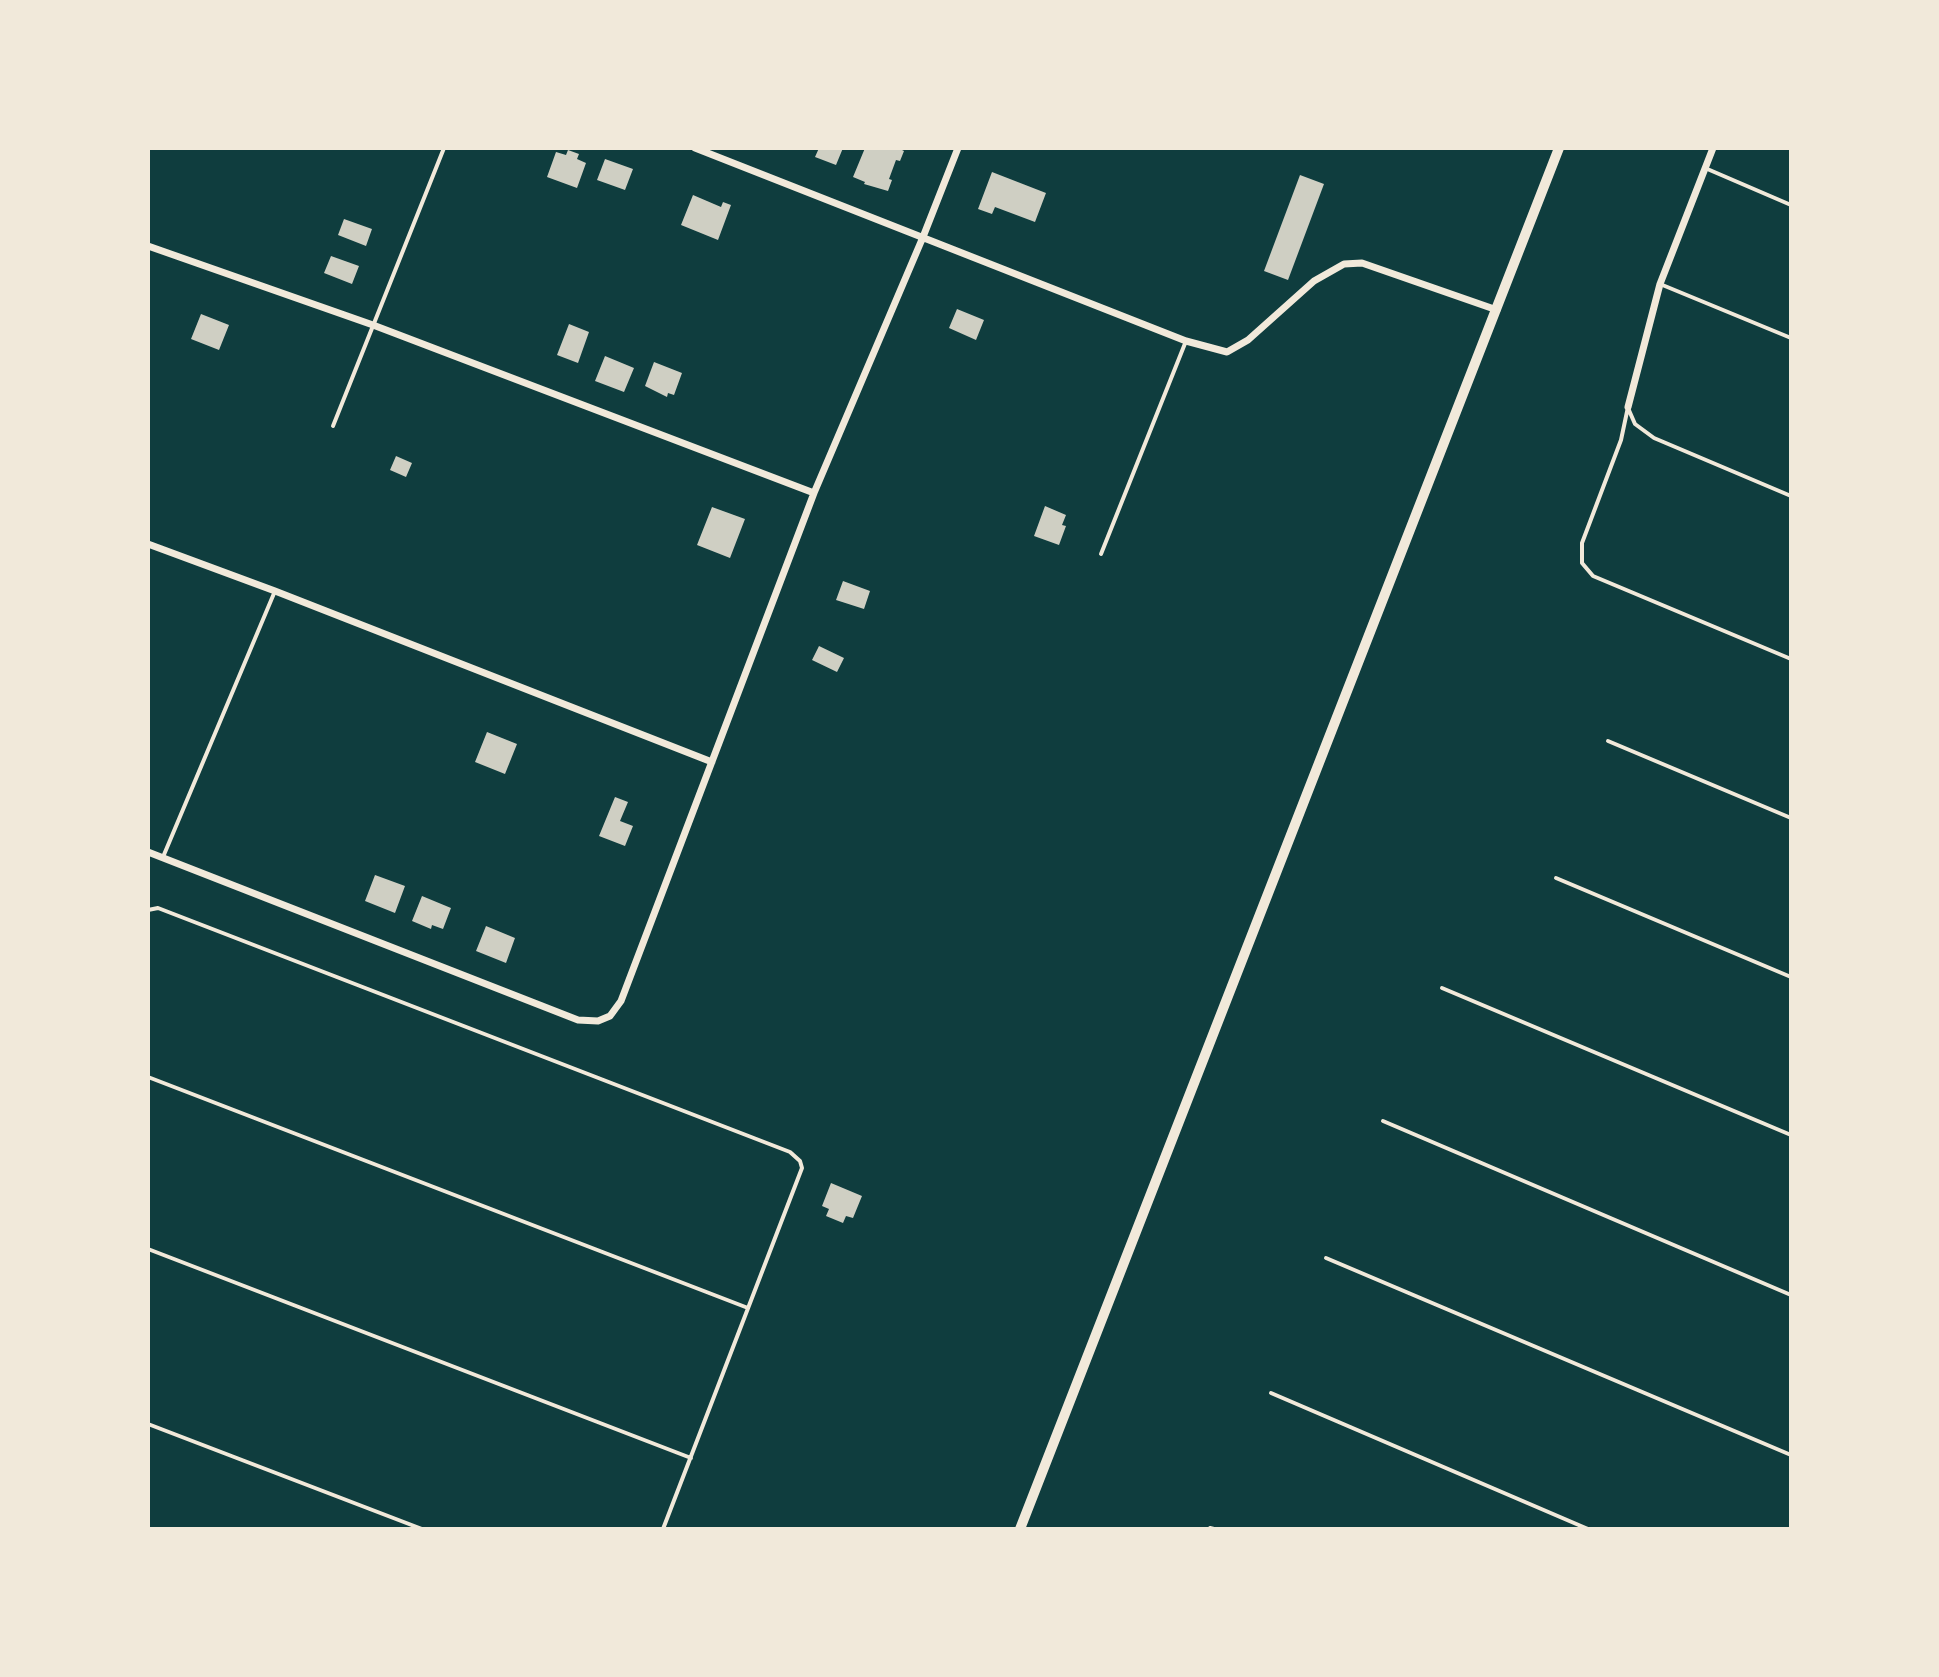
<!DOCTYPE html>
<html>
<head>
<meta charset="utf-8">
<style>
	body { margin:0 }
	#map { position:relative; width:1939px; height:1677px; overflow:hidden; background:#0f3d3e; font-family:"Fira Sans Condensed",sans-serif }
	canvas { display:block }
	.frame { position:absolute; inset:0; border:150px solid #f1e9da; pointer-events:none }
</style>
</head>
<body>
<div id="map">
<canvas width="1939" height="1677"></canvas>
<div class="frame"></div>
</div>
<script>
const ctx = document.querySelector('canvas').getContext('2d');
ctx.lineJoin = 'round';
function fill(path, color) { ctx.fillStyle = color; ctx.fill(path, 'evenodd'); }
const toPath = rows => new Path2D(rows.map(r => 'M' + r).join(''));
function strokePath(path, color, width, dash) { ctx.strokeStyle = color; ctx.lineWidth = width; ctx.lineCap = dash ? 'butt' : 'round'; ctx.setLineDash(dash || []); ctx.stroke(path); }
fill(toPath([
	[819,148,843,148,836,165,815,157],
	[865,148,898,148,904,151,900,161,896,160,889,179,892,180,888,191,864,184,865,182,853,177],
	[568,150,579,154,577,159,586,163,577,188,547,177,556,152,566,155],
	[605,159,633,169,625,190,597,180],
	[992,172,1046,193,1035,222,995,207,992,214,978,209],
	[1300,175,1324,184,1288,280,1264,271],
	[693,195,721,207,723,202,731,205,718,240,681,225],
	[344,219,372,229,366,246,338,235],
	[331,256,359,266,352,284,324,273],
	[957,309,984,320,976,340,949,328],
	[201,314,229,325,219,350,191,339],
	[569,324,589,332,578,363,557,355],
	[605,356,634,368,624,392,595,381],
	[654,362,682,373,674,395,668,393,667,397,645,386],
	[396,456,412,463,406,477,390,470],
	[1045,506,1066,515,1062,525,1066,526,1059,545,1034,536],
	[712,507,745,519,730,558,697,545],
	[843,581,870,591,864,609,836,600],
	[819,646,844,658,837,672,812,660],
	[487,732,517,744,505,774,475,762],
	[615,797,628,802,620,821,633,826,625,846,599,836],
	[375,875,405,886,395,913,365,901],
	[422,896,451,908,443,929,432,925,431,929,412,921],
	[486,926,515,938,506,963,476,951],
	[831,1183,862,1196,853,1218,846,1216,843,1223,826,1216,829,1209,822,1206]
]), '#cfcfc3');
strokePath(toPath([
	[1705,168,1791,205],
	[1660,284,1791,338],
	[1628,407,1621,440,1582,543,1582,563,1593,576,1791,659],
	[1628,408,1635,424,1654,438,1791,496],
	[333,426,444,148],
	[1101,554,1186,341],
	[1608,741,1791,818],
	[163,857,275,591],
	[1556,878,1791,977],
	[148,910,158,908,790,1152,800,1161,802,1168,663,1529],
	[1442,988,1791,1135],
	[148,1077,748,1308],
	[1383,1121,1791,1295],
	[148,1249,691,1458],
	[1326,1258,1791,1455],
	[1271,1393,1588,1529],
	[148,1424,422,1529],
	[1210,1528,1214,1529]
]), '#f1e9da', 4);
strokePath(toPath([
	[695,148,1186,341,1227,352,1248,340,1314,281,1344,264,1362,263,1497,310],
	[148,246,373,325,814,493],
	[1628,407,1660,284,1713,148],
	[148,544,275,591,712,762],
	[148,852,578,1020,598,1021,610,1016,621,1001,814,493,923,237,958,148]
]), '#f1e9da', 7);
strokePath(toPath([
	[1020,1529,1559,148]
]), '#f1e9da', 10);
</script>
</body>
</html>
